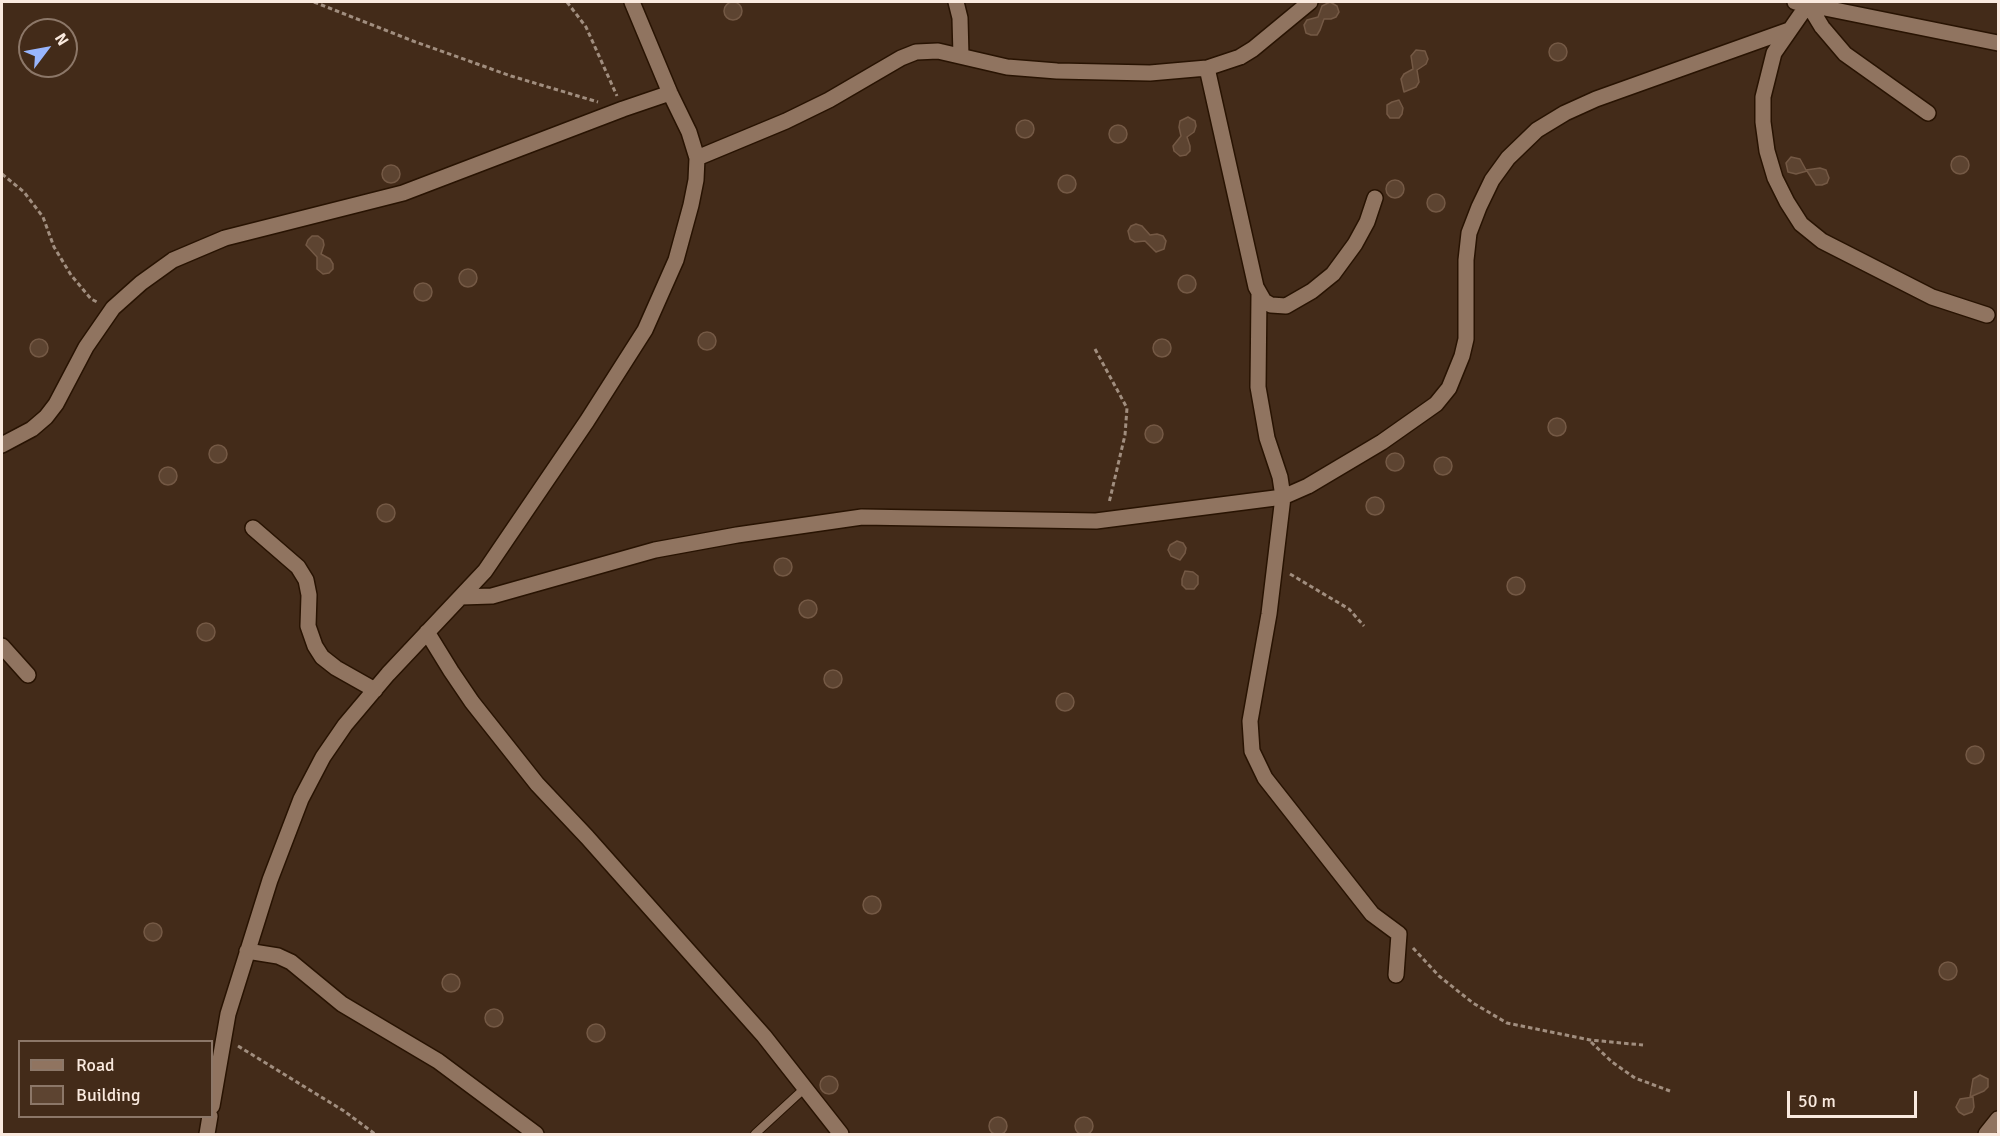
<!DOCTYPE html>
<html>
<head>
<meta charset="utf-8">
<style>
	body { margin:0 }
	#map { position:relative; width:2000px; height:1136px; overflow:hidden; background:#432b19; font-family:Signika,sans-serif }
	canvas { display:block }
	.frame { position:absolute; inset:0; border:3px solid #faeadf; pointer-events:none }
	.legend { position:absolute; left:18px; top:1040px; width:195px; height:78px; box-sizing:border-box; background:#432b19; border:2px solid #8c7768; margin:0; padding:8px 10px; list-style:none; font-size:18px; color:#faeadf }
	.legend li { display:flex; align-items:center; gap:12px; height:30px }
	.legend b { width:30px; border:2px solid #8c7768 }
	.north { position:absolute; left:18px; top:18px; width:60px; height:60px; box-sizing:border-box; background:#432b19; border:2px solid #8c7768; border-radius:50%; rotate:58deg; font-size:16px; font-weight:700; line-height:24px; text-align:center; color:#faeadf }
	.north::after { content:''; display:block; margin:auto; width:21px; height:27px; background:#98b5fd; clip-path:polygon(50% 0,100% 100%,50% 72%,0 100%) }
	.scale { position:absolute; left:1787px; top:1091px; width:130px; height:27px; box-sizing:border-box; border:3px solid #faeadf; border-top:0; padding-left:8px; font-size:18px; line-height:21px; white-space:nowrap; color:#faeadf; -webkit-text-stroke:4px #432b19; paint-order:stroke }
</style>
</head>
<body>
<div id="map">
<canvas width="2000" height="1136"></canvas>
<div class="frame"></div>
<ul class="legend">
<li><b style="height:8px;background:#907460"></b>Road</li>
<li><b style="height:16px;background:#5d4431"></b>Building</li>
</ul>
<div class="north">N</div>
<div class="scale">50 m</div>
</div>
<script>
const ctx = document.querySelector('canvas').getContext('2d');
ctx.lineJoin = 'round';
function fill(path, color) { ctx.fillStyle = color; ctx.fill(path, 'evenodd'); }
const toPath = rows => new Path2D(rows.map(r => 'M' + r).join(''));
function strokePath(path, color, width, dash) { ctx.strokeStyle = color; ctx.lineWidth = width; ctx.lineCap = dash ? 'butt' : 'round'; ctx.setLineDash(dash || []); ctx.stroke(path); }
const building = toPath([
	[1330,2,1337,6,1339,12,1336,17,1331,19,1324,19,1320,30,1317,35,1311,35,1306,33,1304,25,1307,20,1318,17,1322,6,1330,2],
	'724 11a9 9 0 1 1 18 0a9 9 0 1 1-18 0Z',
	'1549 52a9 9 0 1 1 18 0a9 9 0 1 1-18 0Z',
	[1416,50,1425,51,1428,59,1426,64,1417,70,1419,82,1416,87,1404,92,1401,79,1404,74,1413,69,1411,56,1416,50],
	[1399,100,1403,108,1402,114,1399,118,1390,118,1387,114,1387,105,1392,102,1399,100],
	[1188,117,1195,121,1196,126,1194,132,1187,137,1190,146,1190,151,1186,155,1180,156,1174,151,1173,146,1181,136,1179,127,1180,121,1188,117],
	'1016 129a9 9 0 1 1 18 0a9 9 0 1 1-18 0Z',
	'1109 134a9 9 0 1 1 18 0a9 9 0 1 1-18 0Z',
	'1951 165a9 9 0 1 1 18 0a9 9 0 1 1-18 0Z',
	[1791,157,1800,159,1806,170,1820,168,1826,170,1829,178,1827,183,1822,185,1816,185,1807,171,1796,174,1788,172,1786,163,1791,157],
	'382 174a9 9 0 1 1 18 0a9 9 0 1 1-18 0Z',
	'1058 184a9 9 0 1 1 18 0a9 9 0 1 1-18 0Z',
	'1386 189a9 9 0 1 1 18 0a9 9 0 1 1-18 0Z',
	'1427 203a9 9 0 1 1 18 0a9 9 0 1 1-18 0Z',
	[1136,224,1142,226,1150,235,1157,234,1163,236,1166,241,1164,249,1156,252,1145,241,1135,242,1130,239,1128,231,1131,226,1136,224],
	[312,236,318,236,323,240,324,245,321,254,330,259,333,264,333,269,329,273,323,274,317,269,317,257,306,245,308,240,312,236],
	'459 278a9 9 0 1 1 18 0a9 9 0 1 1-18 0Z',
	'1178 284a9 9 0 1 1 18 0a9 9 0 1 1-18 0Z',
	'414 292a9 9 0 1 1 18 0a9 9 0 1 1-18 0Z',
	'698 341a9 9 0 1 1 18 0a9 9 0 1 1-18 0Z',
	'1153 348a9 9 0 1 1 18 0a9 9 0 1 1-18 0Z',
	'30 348a9 9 0 1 1 18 0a9 9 0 1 1-18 0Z',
	'1548 427a9 9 0 1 1 18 0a9 9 0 1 1-18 0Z',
	'1145 434a9 9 0 1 1 18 0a9 9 0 1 1-18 0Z',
	'209 454a9 9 0 1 1 18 0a9 9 0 1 1-18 0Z',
	'1386 462a9 9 0 1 1 18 0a9 9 0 1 1-18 0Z',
	'1434 466a9 9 0 1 1 18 0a9 9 0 1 1-18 0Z',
	'159 476a9 9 0 1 1 18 0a9 9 0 1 1-18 0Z',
	'1366 506a9 9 0 1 1 18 0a9 9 0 1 1-18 0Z',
	'377 513a9 9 0 1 1 18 0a9 9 0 1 1-18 0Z',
	[1177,541,1183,543,1186,548,1185,553,1180,560,1171,556,1168,550,1170,545,1177,541],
	'774 567a9 9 0 1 1 18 0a9 9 0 1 1-18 0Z',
	[1185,571,1193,572,1198,576,1198,584,1194,589,1186,589,1182,585,1182,579,1185,571],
	'1507 586a9 9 0 1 1 18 0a9 9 0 1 1-18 0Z',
	'799 609a9 9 0 1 1 18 0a9 9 0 1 1-18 0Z',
	'197 632a9 9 0 1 1 18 0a9 9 0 1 1-18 0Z',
	'824 679a9 9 0 1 1 18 0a9 9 0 1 1-18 0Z',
	'1056 702a9 9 0 1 1 18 0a9 9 0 1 1-18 0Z',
	'1966 755a9 9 0 1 1 18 0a9 9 0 1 1-18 0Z',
	'863 905a9 9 0 1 1 18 0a9 9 0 1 1-18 0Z',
	'144 932a9 9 0 1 1 18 0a9 9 0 1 1-18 0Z',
	'1939 971a9 9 0 1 1 18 0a9 9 0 1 1-18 0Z',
	'442 983a9 9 0 1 1 18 0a9 9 0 1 1-18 0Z',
	'485 1018a9 9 0 1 1 18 0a9 9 0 1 1-18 0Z',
	'587 1033a9 9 0 1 1 18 0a9 9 0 1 1-18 0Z',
	[1980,1075,1988,1079,1988,1087,1984,1091,1970,1097,1973,1079,1980,1075],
	'820 1085a9 9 0 1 1 18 0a9 9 0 1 1-18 0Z',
	[1973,1097,1974,1107,1972,1112,1964,1115,1959,1112,1956,1107,1960,1099,1973,1097],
	'989 1126a9 9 0 1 1 18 0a9 9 0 1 1-18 0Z',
	'1075 1126a9 9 0 1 1 18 0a9 9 0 1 1-18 0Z'
]);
fill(building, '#5d4431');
strokePath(building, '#745945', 1.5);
const lane = toPath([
	[755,1134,806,1087]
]);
const street = toPath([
	[956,2,960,18,961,56],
	[1795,2,1998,43],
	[1207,68,1256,287,1264,301,1271,305,1286,306,1312,291,1333,274,1355,244,1367,222,1375,198],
	[1928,113,1845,54,1822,27,1808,4,1774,53,1763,97,1763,122,1767,151,1775,178,1787,202,1801,224,1822,241,1932,297,1987,315],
	[697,158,786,121,829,100,901,58,916,52,938,51,1007,67,1057,71,1150,73,1207,68,1240,57,1253,49,1310,2],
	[1259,294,1258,387,1267,438,1280,477,1283,497,1269,614,1250,721,1252,751,1265,778,1372,914,1399,934,1396,975],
	[2,445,32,429,46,417,56,404,86,347,113,308,141,283,173,260,225,238,403,193,623,109,670,93],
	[253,528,298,567,306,580,309,595,308,626,315,646,322,657,336,668,375,690],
	[461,597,492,596,655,550,737,535,862,517,1096,521,1283,497,1308,486,1382,442,1436,404,1449,388,1462,356,1466,339,1466,260,1469,233,1479,207,1492,180,1508,158,1537,130,1565,113,1596,99,1789,30],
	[427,632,451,671,472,702,537,784,587,837,764,1036,841,1134],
	[2,646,28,675],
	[247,951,278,956,291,962,342,1004,438,1061,536,1134],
	[212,1106,228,1014,270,880,301,799,323,757,345,725,388,674,485,571,587,421,645,330,676,260,691,205,696,180,697,158,689,132,670,93,632,2],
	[207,1134,210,1116],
	[1986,1134,1998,1119]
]);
strokePath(lane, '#281302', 10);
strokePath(street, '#281302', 18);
strokePath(toPath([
	[314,2,413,41,511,76,598,102],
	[567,2,586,27,617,96],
	[2,174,24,192,43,217,54,247,71,275,91,299,97,302],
	[1095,349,1127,408,1125,435,1109,503],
	[1290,574,1349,609,1364,626],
	[1413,948,1439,976,1473,1003,1507,1023,1590,1040,1643,1045],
	[1591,1042,1612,1062,1635,1078,1670,1091],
	[238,1046,344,1111,375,1134]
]), '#a18e7f', 3, [4.5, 3]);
strokePath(lane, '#907460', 8);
strokePath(street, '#907460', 15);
</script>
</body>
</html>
